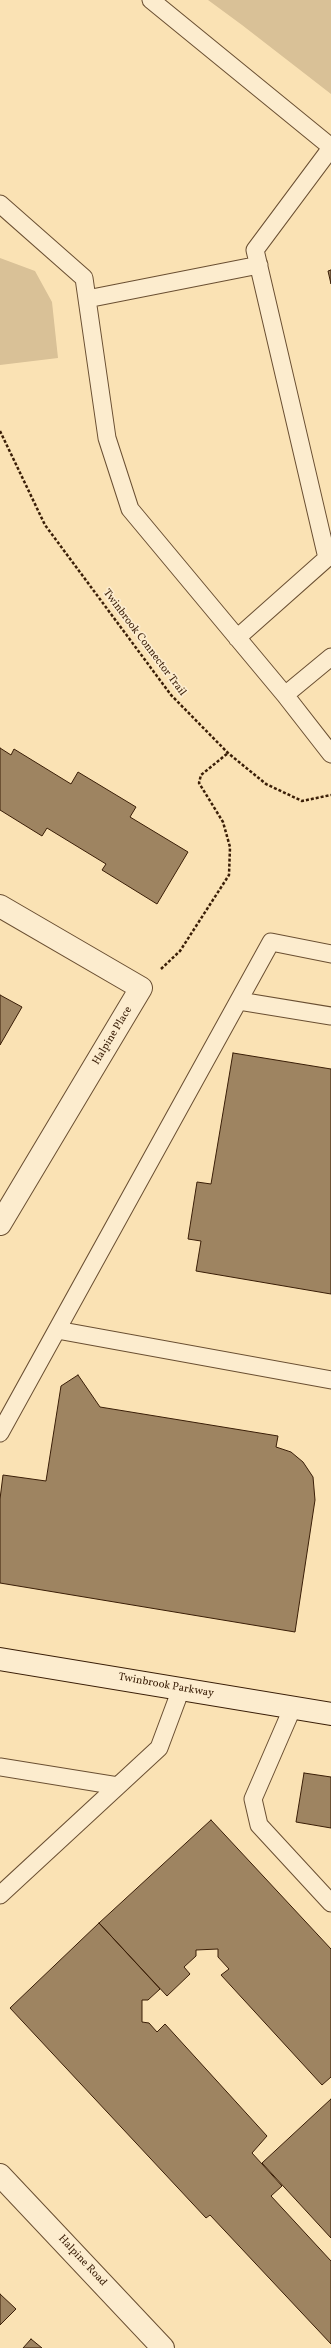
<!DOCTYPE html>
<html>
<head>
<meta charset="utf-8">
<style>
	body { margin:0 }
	canvas { display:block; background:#fae2b4 }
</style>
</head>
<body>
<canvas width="331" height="2348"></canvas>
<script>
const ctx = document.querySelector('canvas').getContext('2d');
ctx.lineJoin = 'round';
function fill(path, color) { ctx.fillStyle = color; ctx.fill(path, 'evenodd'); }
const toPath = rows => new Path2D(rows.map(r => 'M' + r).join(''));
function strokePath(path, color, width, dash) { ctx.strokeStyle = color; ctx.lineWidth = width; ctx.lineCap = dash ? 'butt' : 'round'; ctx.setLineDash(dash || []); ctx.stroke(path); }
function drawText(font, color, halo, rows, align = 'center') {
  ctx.font = font + ' Vollkorn,serif'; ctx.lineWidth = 3.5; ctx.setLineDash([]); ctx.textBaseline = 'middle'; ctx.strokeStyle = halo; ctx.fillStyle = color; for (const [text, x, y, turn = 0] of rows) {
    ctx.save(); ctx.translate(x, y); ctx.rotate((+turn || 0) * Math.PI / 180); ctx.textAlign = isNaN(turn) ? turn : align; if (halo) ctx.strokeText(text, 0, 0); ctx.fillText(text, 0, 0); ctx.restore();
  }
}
fill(toPath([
	[208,0,331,0,331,94,242,25],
	[0,258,35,271,52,302,58,358,0,365]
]), '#d9c197');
const building = toPath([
	[331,270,331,284,328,271,331,270],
	[0,748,11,755,14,749,71,784,78,772,136,807,130,817,188,852,157,904,102,870,106,864,47,828,42,836,0,810,0,748],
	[0,995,22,1007,0,1045,0,995],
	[233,1053,331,1069,331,1294,196,1271,201,1241,188,1239,197,1182,211,1184,233,1053],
	[78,1375,100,1407,278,1436,276,1447,291,1452,303,1462,313,1477,315,1500,295,1632,0,1583,0,1499,3,1475,46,1481,61,1386,78,1375],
	[304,1773,331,1777,331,1828,296,1822,304,1773],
	[211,1820,331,1949,331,2077,322,2085,221,1975,229,1969,218,1957,218,1949,196,1950,196,1956,184,1967,190,1974,167,1996,99,1923,211,1820],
	[99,1923,160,1989,148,2000,142,2000,142,2022,149,2023,157,2032,165,2024,267,2136,252,2153,282,2186,271,2196,331,2261,331,2344,210,2215,206,2218,10,2008,99,1923],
	[331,2099,331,2238,262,2163,331,2099],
	[0,2294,16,2309,0,2325,0,2294],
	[31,2339,42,2348,23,2348,31,2339]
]);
fill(building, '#9e8461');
strokePath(building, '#3a1e07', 1);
const service = toPath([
	[151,0,331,147],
	[0,204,84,278,107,438,130,509,285,695],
	[87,299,259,265],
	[237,638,327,558,255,250,331,148],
	[331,657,285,695,331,754],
	[239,1001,331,1016],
	[57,1330,331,1380],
	[0,1433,271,942,331,954],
	[292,1709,253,1799,259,1825,331,1903],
	[0,1767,118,1786],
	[0,1895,159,1748,181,1689]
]);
const minor = toPath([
	[0,906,141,988,0,1224],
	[0,2175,163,2348]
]);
const secondary = toPath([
	[0,1659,331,1714]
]);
strokePath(service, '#6a4f32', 19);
strokePath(minor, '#6a4f32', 24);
strokePath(secondary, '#3a1e07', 24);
strokePath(toPath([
	[0,431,45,525,171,695,228,753,266,784,302,801,331,795],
	[161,969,180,951,229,875,230,847,223,822,199,783,201,775,228,753]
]), '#3a1e07', 2.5, [3, 2]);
strokePath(service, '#fcecce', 17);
strokePath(minor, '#fcecce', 22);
strokePath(secondary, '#fcecce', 22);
drawText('11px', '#3a1e07', '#fcecce', [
	["Twinbrook Connector Trail",144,643,53],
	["Halpine Place",113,1036,-59],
	["Twinbrook Parkway",166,1686,10],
	["Halpine Road",82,2261,47]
]);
</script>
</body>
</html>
